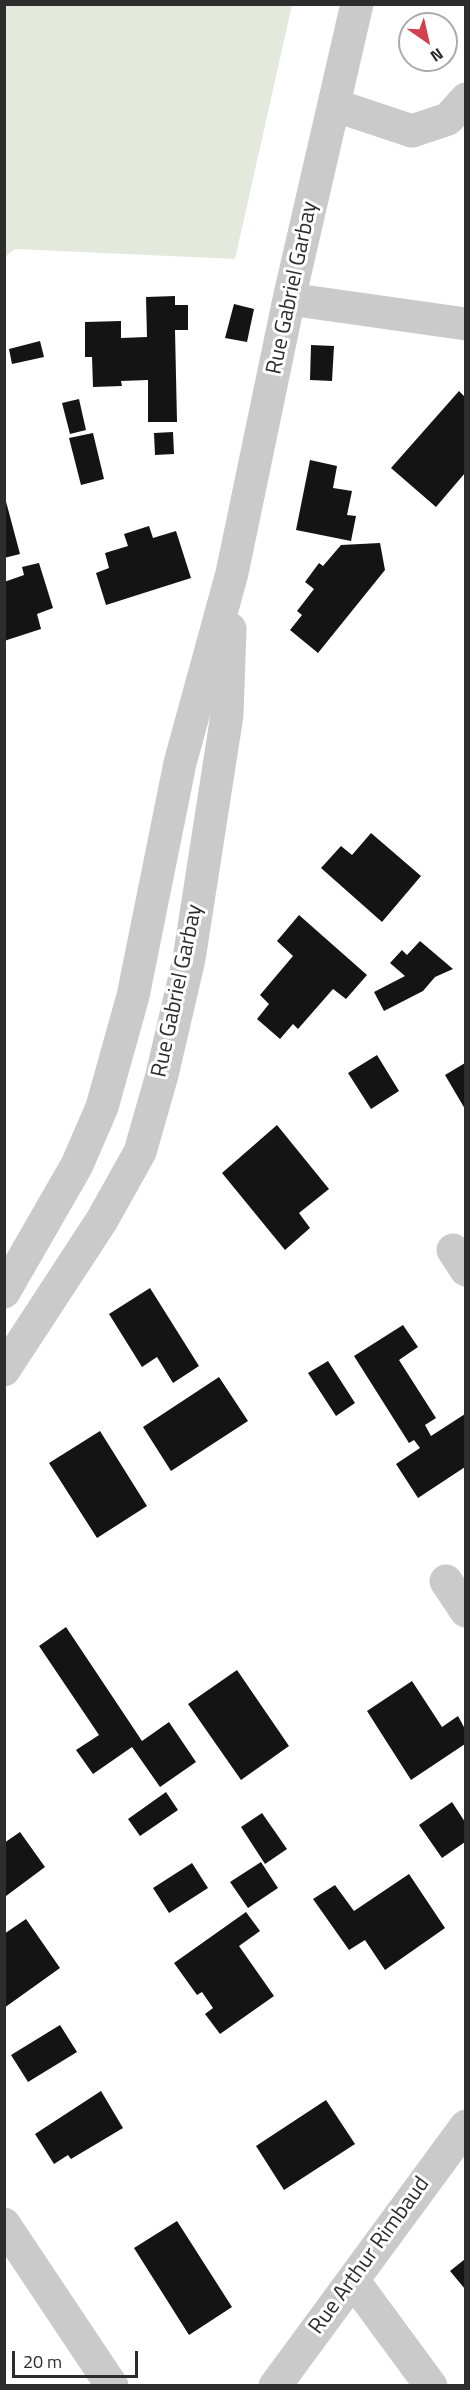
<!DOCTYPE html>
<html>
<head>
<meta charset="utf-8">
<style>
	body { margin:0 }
	#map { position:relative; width:470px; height:2390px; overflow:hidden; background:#fff; font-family:"Titillium Web",sans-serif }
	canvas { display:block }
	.frame { position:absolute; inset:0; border:6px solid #2d2d2d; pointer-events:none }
	.north { position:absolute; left:398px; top:12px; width:60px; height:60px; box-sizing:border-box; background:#fff; border:2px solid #ababab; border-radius:50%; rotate:146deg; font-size:16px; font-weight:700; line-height:24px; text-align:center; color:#2d2d2d }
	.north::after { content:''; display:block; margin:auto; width:21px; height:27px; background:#d3414e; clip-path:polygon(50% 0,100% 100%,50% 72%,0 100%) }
	.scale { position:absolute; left:12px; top:2351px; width:126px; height:27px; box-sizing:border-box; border:3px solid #2d2d2d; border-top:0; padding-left:8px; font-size:18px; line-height:21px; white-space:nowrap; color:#2d2d2d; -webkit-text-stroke:4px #fff; paint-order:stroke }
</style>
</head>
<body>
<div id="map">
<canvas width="470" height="2390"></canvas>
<div class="frame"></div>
<div class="north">N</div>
<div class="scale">20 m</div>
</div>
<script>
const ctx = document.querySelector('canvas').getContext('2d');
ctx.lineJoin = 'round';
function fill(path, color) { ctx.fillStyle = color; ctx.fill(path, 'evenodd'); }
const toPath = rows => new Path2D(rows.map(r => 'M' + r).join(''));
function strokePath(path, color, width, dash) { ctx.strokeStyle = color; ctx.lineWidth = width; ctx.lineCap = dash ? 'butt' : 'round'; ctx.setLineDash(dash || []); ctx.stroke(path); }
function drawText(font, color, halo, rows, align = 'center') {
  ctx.font = font + ' "Titillium Web",sans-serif'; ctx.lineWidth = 6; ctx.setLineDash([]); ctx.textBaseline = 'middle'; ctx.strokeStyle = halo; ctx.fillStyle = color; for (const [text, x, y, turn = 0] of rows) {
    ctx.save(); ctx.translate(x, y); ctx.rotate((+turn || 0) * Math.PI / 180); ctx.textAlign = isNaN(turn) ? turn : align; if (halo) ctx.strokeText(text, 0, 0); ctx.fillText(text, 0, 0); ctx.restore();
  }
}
fill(toPath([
	[5,4,292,5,235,259,15,249,5,257]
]), '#e3e9dc');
fill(toPath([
	[175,296,175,305,188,305,188,330,175,330,177,422,148,422,148,380,121,381,122,386,93,387,92,357,85,357,85,322,121,321,121,338,147,337,146,297],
	[234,304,254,309,247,342,225,338],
	[40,341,44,357,12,364,9,349],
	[311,345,334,346,332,381,310,380],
	[459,391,465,397,465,473,436,507,391,468],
	[79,399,86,430,70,434,62,403],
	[173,432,174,454,155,455,154,433],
	[93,433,104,479,81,485,69,438],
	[310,460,337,466,333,488,352,491,347,515,356,516,351,541,296,530],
	[4,494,20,554,4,558],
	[149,526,153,538,176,531,191,578,106,605,96,573,109,568,105,553,128,546,124,534],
	[380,543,385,570,318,653,290,630,302,615,297,611,314,589,305,582,319,563,323,566,341,545],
	[39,563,53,608,37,614,41,629,4,641,4,582,24,575,22,567],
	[371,833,421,876,382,922,321,868,341,846,352,855],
	[299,915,367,975,346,999,333,989,298,1029,293,1024,280,1039,257,1019,269,1004,260,995,293,956,277,941],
	[420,941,453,969,435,977,423,991,384,1011,374,992,405,976,390,963,402,950,407,955],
	[377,1055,399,1091,371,1109,348,1073],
	[465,1063,465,1109,445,1075],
	[277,1125,329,1189,299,1213,310,1228,285,1250,222,1173],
	[150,1288,199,1366,173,1383,157,1357,142,1367,109,1314],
	[403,1325,418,1347,399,1360,436,1418,425,1425,431,1436,465,1414,465,1467,418,1498,396,1464,420,1448,414,1440,409,1443,354,1356],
	[328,1361,355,1403,336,1416,308,1373],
	[219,1377,248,1421,171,1471,143,1427],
	[100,1431,147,1506,97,1538,49,1463],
	[66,1627,142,1741,169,1722,196,1762,160,1787,132,1747,93,1774,76,1750,99,1735,39,1646],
	[237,1670,289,1746,241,1780,188,1704],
	[412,1681,442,1727,458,1716,465,1729,465,1744,411,1780,367,1711],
	[166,1792,178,1810,140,1836,128,1819],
	[452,1802,465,1822,465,1842,442,1858,419,1825],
	[262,1813,287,1849,265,1864,241,1827],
	[20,1832,45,1867,6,1896,4,1893,4,1843],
	[261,1862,278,1888,248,1908,230,1882],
	[192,1863,208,1888,169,1913,153,1888],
	[409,1874,445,1928,385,1970,365,1940,349,1950,313,1899,335,1885,354,1911],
	[246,1912,260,1931,239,1946,274,1996,220,2034,205,2014,213,2008,202,1992,197,1995,174,1963],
	[26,1919,60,1968,4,2008,4,1934],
	[60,2025,77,2052,28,2082,11,2055],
	[101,2091,123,2128,71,2159,68,2155,54,2164,35,2134],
	[326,2100,355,2144,284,2190,256,2146],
	[177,2221,232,2307,189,2335,134,2248],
	[465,2259,465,2289,450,2271]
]), '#141414');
strokePath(toPath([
	[334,105,412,131,448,119,466,99],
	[289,299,466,324],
	[453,1250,466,1270],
	[4,1292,77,1165,102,1107,133,996,180,763,232,573,289,299,357,4],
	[4,1370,102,1220,140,1152,162,1075,189,959,227,715,230,629],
	[446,1581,466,1611],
	[4,2224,112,2386],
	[353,2280,431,2386],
	[275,2386,466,2126]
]), '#cacaca', 33);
drawText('22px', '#2d2d2d', '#fff', [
	["Rue Gabriel Garbay",293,288,-78],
	["Rue Gabriel Garbay",178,991,-78],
	["Rue Arthur Rimbaud",370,2256,-54]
]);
</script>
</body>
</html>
